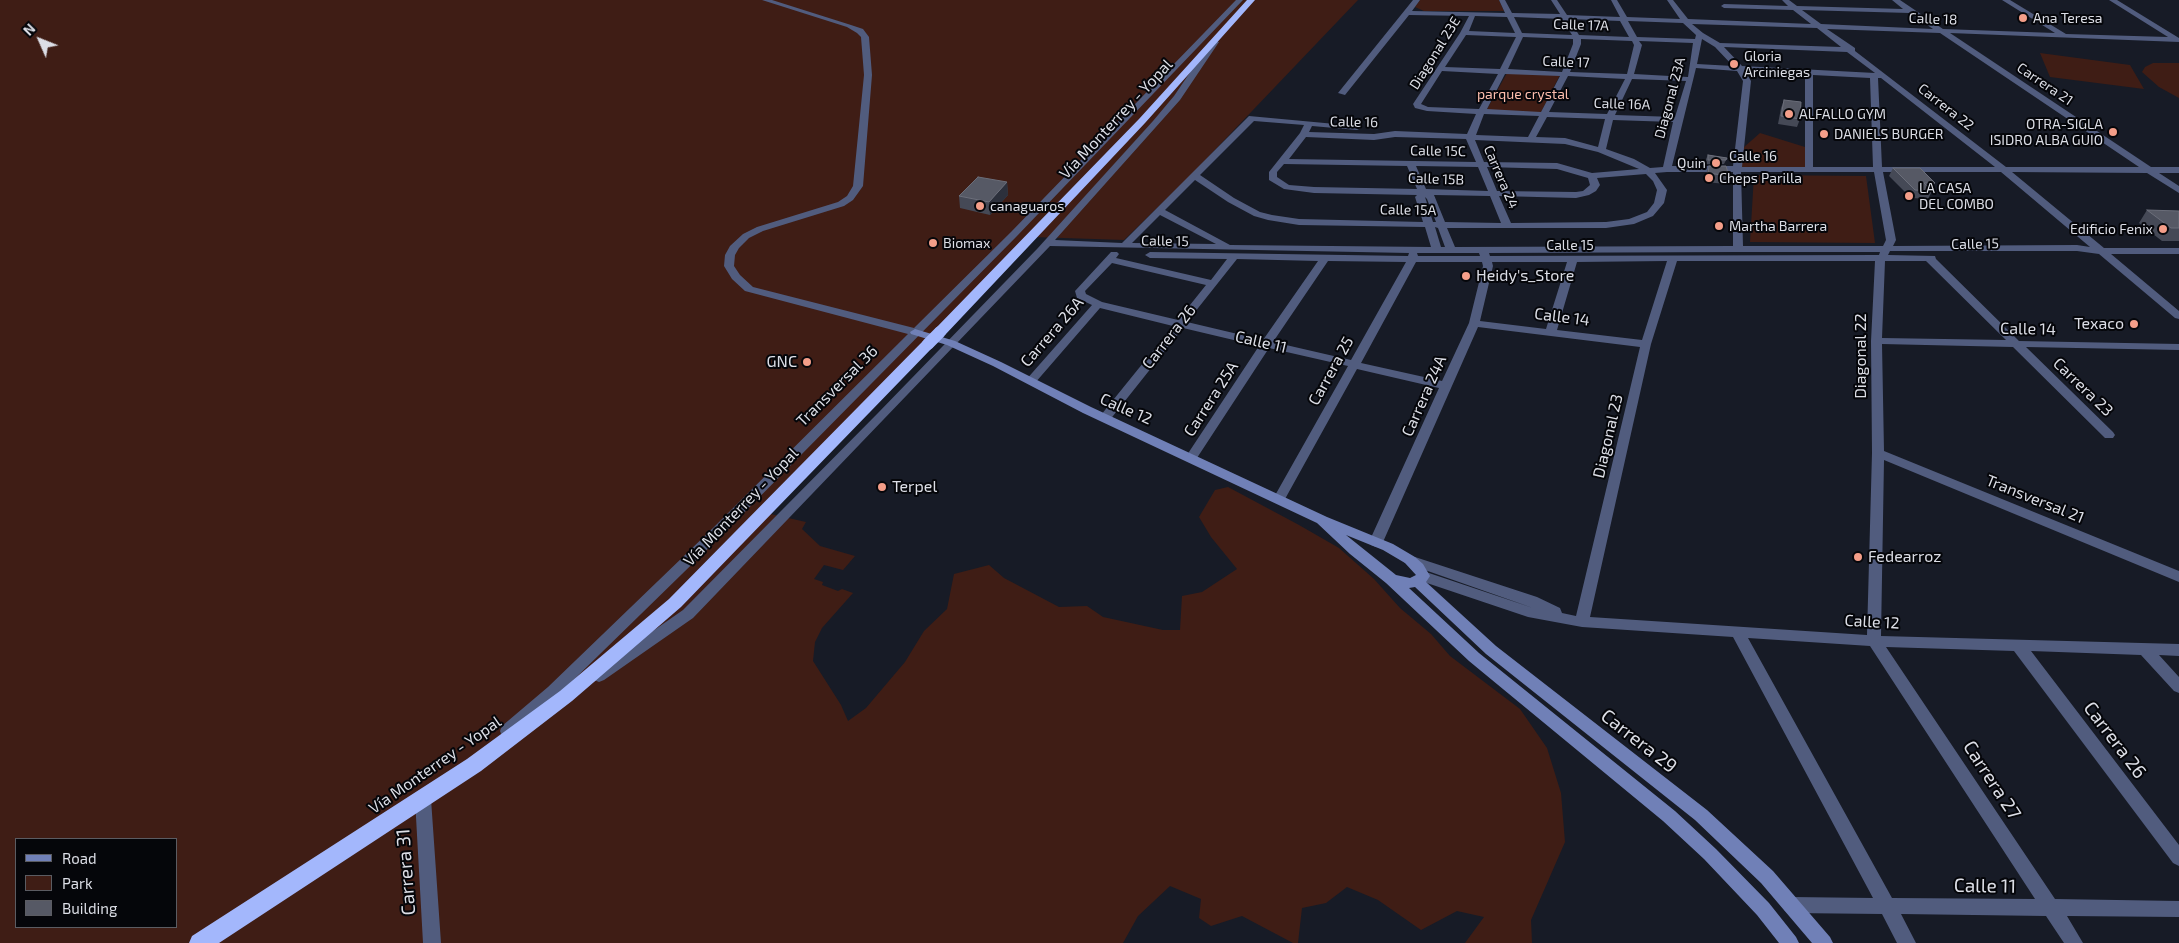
<!DOCTYPE html>
<html>
<head>
<meta charset="utf-8">
<style>
	body { margin:0 }
	#map { position:relative; width:2179px; height:943px; overflow:hidden; background:#171b26; font-family:"Exo 2",sans-serif }
	canvas { display:block }
	.legend { position:absolute; left:15px; top:838px; width:162px; height:90px; box-sizing:border-box; background:#05060a; border:1px solid #5b5c62; margin:0; padding:6px 9px; list-style:none; font-size:15px; color:#dcdee6 }
	.legend li { display:flex; align-items:center; gap:10px; height:25px }
	.legend b { width:25px; border:1px solid #5b5c62 }
	.north { position:absolute; left:15px; top:15px; width:50px; height:50px; -webkit-text-stroke:4px #05060a; paint-order:stroke; rotate:314deg; font-size:14px; font-weight:700; line-height:20px; text-align:center; color:#dcdee6 }
	.north::after { content:''; display:block; margin:auto; width:18px; height:22px; background:#dcdee6; clip-path:polygon(50% 0,100% 100%,50% 72%,0 100%) }
</style>
</head>
<body>
<div id="map">
<canvas width="2179" height="943"></canvas>
<ul class="legend">
<li><b style="height:6px;background:#7080b7"></b>Road</li>
<li><b style="height:14px;background:#3f1d15"></b>Park</li>
<li><b style="height:14px;background:#565965"></b>Building</li>
</ul>
<div class="north">N</div>
</div>
<script>
const ctx = document.querySelector('canvas').getContext('2d');
ctx.lineJoin = 'round';
function fill(path, color) { ctx.fillStyle = color; ctx.fill(path, 'evenodd'); }
const toPath = rows => new Path2D(rows.map(r => 'M' + r).join(''));
function strokePath(path, color, width, dash) { ctx.strokeStyle = color; ctx.lineWidth = width; ctx.lineCap = dash ? 'butt' : 'round'; ctx.setLineDash(dash || []); ctx.stroke(path); }
function drawText(font, color, halo, rows, align = 'center') {
  ctx.font = font + ' "Exo 2",sans-serif'; ctx.lineWidth = 4; ctx.setLineDash([]); ctx.textBaseline = 'middle'; ctx.strokeStyle = halo; ctx.fillStyle = color; for (const [text, x, y, turn = 0] of rows) {
    ctx.save(); ctx.translate(x, y); ctx.rotate((+turn || 0) * Math.PI / 180); ctx.textAlign = isNaN(turn) ? turn : align; if (halo) ctx.strokeText(text, 0, 0); ctx.fillText(text, 0, 0); ctx.restore();
  }
}
fill(toPath([
	[0,0,1358,0,1191,175,1124,240,1033,237,766,513,806,522,802,529,820,546,855,556,843,570,824,565,814,579,823,582,822,585,838,591,842,589,853,593,822,628,815,642,813,661,841,705,848,721,866,708,905,662,924,631,947,609,954,574,989,565,1004,578,1059,607,1087,606,1103,617,1163,630,1180,630,1182,596,1202,592,1237,569,1211,537,1199,517,1215,490,1228,487,1299,525,1339,548,1374,579,1400,608,1431,634,1450,656,1520,709,1547,748,1561,793,1565,842,1531,920,1532,943,1465,943,1484,917,1457,911,1421,930,1378,900,1347,887,1326,903,1302,908,1298,943,1293,943,1242,916,1211,926,1199,918,1201,899,1170,886,1138,916,1123,943,0,943],
	[16,839,176,839,176,927,16,927],
	[1420,0,1499,0,1504,11,1424,11,1415,7],
	[2040,53,2130,65,2144,89,2050,77],
	[2153,63,2179,63,2179,98,2159,87,2142,72,2145,67],
	[1507,73,1560,75,1540,114,1486,111],
	[1760,133,1805,147,1805,168,1740,168,1743,148],
	[1754,175,1866,176,1875,243,1750,242]
]), '#3f1d15');
fill(toPath([
	[762,0,772,0,851,25,863,29,869,37,872,75,863,186,853,200,844,206,763,231,749,238,739,248,735,255,734,266,740,275,753,287,914,328,1011,232,1236,0,1243,0,1017,236,723,534,558,695,514,736,508,737,502,736,500,731,502,726,548,687,713,528,908,334,745,291,732,279,724,266,725,255,730,246,743,234,757,227,838,202,847,196,853,186,864,75,861,37,857,33,847,27,762,0],
	[1413,0,1420,0,1412,11,1505,13,1499,0,1505,0,1512,13,1560,14,1551,0,1557,0,1567,15,1620,17,1611,0,1617,0,1627,17,1680,19,1667,0,1673,0,1688,19,1811,24,1793,10,1724,8,1721,6,1724,4,1788,6,1782,0,1789,0,1797,6,1903,9,1892,0,1900,0,1943,29,2055,33,2002,0,2010,0,2066,34,2168,37,2109,0,2117,0,2179,38,2179,42,1950,33,2151,167,2179,167,2179,173,2159,173,2179,186,2179,193,2147,173,2012,172,2104,248,2179,248,2179,254,2111,254,2179,311,2179,319,2175,318,2099,254,2077,251,1890,251,1888,255,1935,256,1936,259,2019,341,2179,344,2179,350,2026,347,2113,432,2115,435,2113,438,2105,438,2013,347,1882,344,1884,451,2179,571,2179,582,1884,460,1881,636,2179,644,2179,656,2159,655,2179,677,2179,693,2174,691,2141,655,2031,651,2179,845,2179,866,2173,863,2014,651,1886,647,2055,899,2179,901,2179,917,2067,916,2083,943,2064,943,2046,916,1901,914,1916,943,1897,943,1882,914,1791,913,1785,911,1782,905,1785,899,1791,897,1873,898,1733,637,1582,627,1528,617,1418,580,1416,576,1418,572,1423,571,1533,608,1405,563,1403,560,1405,557,1415,557,1537,597,1560,608,1562,613,1576,616,1640,347,1478,327,1383,542,1381,545,1376,547,1371,545,1369,542,1439,388,1357,369,1285,499,1279,503,1273,499,1348,366,1269,348,1195,461,1191,462,1185,458,1259,346,1183,328,1109,421,1105,422,1099,418,1101,415,1173,326,1100,308,1035,383,1031,384,1025,381,1092,305,1077,298,1075,291,1111,252,1117,252,1119,254,1116,258,1211,280,1227,259,1150,258,1145,255,1150,252,1408,256,1409,253,1050,246,693,618,604,680,599,682,594,680,592,676,594,672,683,610,877,414,1037,249,1153,121,1174,96,1212,40,1219,42,1180,100,1055,240,1122,243,1249,116,1357,126,1361,128,1357,130,1312,126,1309,132,1374,134,1395,131,1467,134,1476,114,1427,111,1415,108,1413,104,1460,33,1469,16,1409,15,1345,95,1338,93,1413,0],
	[1802,10,1910,13,1933,29,1821,24,1802,10],
	[1475,16,1507,17,1515,33,1469,31,1475,16],
	[1514,17,1562,19,1572,35,1522,33,1514,17],
	[1569,19,1620,21,1629,37,1579,35,1569,19],
	[1628,21,1683,23,1696,35,1695,39,1637,37,1628,21],
	[1692,24,1817,28,1841,47,1720,43,1703,33,1692,24],
	[1827,29,1940,33,2139,167,2006,167,1855,51,1855,48,1827,29],
	[1466,35,1516,37,1500,69,1445,67,1466,35],
	[1523,37,1573,39,1573,44,1562,72,1508,69,1523,37],
	[1581,39,1632,41,1634,45,1627,74,1570,72,1581,44,1581,39],
	[1702,39,1715,47,1733,66,1697,64,1702,39],
	[1639,41,1693,43,1688,77,1634,74,1642,45,1639,41],
	[1724,47,1847,52,1875,73,1742,66,1724,47],
	[1696,68,1737,71,1743,81,1733,166,1672,166,1696,68],
	[1442,71,1498,74,1479,109,1428,107,1421,104,1442,71],
	[1745,71,1805,74,1805,167,1742,167,1751,81,1745,71],
	[1505,74,1560,76,1541,112,1487,109,1505,74],
	[1813,75,1870,78,1873,167,1813,167,1813,75],
	[1568,76,1625,79,1607,114,1549,112,1568,76],
	[1878,78,1881,78,1995,167,1882,167,1878,78],
	[1632,79,1686,81,1675,117,1615,115,1632,79],
	[1484,114,1539,116,1528,137,1476,135,1484,114],
	[1547,117,1605,119,1598,147,1565,138,1536,137,1547,117],
	[1613,120,1673,122,1663,167,1650,168,1634,159,1606,149,1613,120],
	[1254,121,1304,125,1300,133,1269,172,1269,180,1284,189,1314,193,1417,195,1415,197,1423,222,1299,219,1272,215,1260,212,1234,198,1200,175,1254,121],
	[1306,137,1374,140,1395,137,1466,139,1476,162,1289,159,1306,137],
	[1475,140,1565,144,1598,152,1639,169,1592,173,1557,163,1484,162,1475,140],
	[1284,164,1407,166,1417,189,1314,187,1289,185,1277,177,1277,172,1284,164],
	[1416,166,1478,167,1488,191,1426,189,1416,166],
	[1487,167,1557,169,1588,178,1590,185,1583,191,1576,192,1497,191,1487,167],
	[1667,172,1733,172,1733,246,1455,247,1447,228,1606,228,1634,224,1653,216,1664,203,1667,190,1655,173,1667,172],
	[1741,172,1874,172,1886,240,1883,246,1743,246,1741,172],
	[1883,172,2001,172,2090,247,2077,245,1893,246,1896,240,1883,172],
	[1646,174,1653,181,1657,190,1654,203,1647,212,1629,219,1606,222,1511,223,1499,196,1576,198,1589,195,1596,191,1600,185,1597,178,1646,174],
	[1195,180,1228,202,1254,216,1268,220,1299,225,1425,227,1431,247,1230,245,1165,210,1195,180],
	[1434,195,1490,196,1501,223,1445,222,1434,195],
	[1425,197,1427,199,1436,222,1433,222,1425,197],
	[1160,215,1216,244,1132,243,1160,215],
	[1435,227,1438,228,1445,247,1441,247,1435,227],
	[1734,252,1880,252,1879,255,1490,256,1489,253,1734,252],
	[1417,253,1479,253,1480,256,1418,256,1417,253],
	[1237,259,1318,261,1263,340,1187,322,1237,259],
	[1328,261,1406,262,1351,360,1273,342,1328,261],
	[1667,261,1642,340,1557,330,1577,262,1667,261],
	[1677,261,1875,261,1871,341,1872,453,1867,635,1590,617,1651,344,1677,261],
	[1885,261,1926,261,2006,340,1882,338,1885,261],
	[1416,262,1482,262,1483,266,1469,323,1442,381,1361,363,1416,262],
	[1492,262,1567,262,1546,329,1480,321,1493,266,1492,262],
	[1112,263,1206,285,1178,320,1102,302,1086,294,1085,291,1112,263],
	[1748,638,1870,646,2035,899,1892,898,1748,638],
	[423,792,429,794,431,799,441,943,423,943,415,799,417,794,423,792]
]), '#515c7e');
fill(toPath([
	[915,329,955,341,1001,362,1091,407,1327,517,1393,544,1415,557,1423,564,1430,576,1426,582,1496,646,1707,810,1773,871,1830,937,1833,943,1812,943,1761,883,1695,820,1486,654,1415,587,1409,588,1479,653,1675,811,1716,849,1769,903,1796,937,1799,943,1779,943,1757,915,1704,859,1663,821,1469,661,1386,583,1350,554,1317,523,1083,413,993,366,947,345,911,334,910,332,915,329],
	[1346,535,1383,550,1405,563,1416,575,1410,578,1396,575,1346,535]
]), '#7080b7');
fill(toPath([
	[1247,0,1255,0,1145,123,945,335,935,335,934,332,935,329,1139,119,1247,0],
	[928,340,933,341,935,344,933,347,681,607,572,701,481,771,219,943,189,943,192,936,467,759,560,691,669,599,923,341,928,340]
]), '#a3b7fc');
strokePath(toPath([
	[928,344,940,332]
]), '#a3b7fc', 12);
fill(toPath([
	[1784,100,1800,119,1797,127,1778,124,1781,108],
	[1708,155,1727,158,1724,164,1706,164,1706,159],
	[1709,166,1729,176,1726,184,1705,182,1706,174],
	[1893,168,1935,183,1931,190,1932,191,1928,199,1911,198,1889,176],
	[1007,182,1008,195,990,215,960,208,959,196],
	[2147,210,2179,211,2179,241,2162,241,2139,223]
]), '#454956');
fill(toPath([
	[1007,182,1008,195,990,215,989,202]
]), '#2c303c');
const building = toPath([
	[1784,100,1801,102,1800,119,1781,116,1784,100],
	[1708,155,1727,158,1726,160,1708,160,1708,155],
	[1709,166,1726,166,1729,176,1708,173,1709,166],
	[1893,168,1920,168,1935,183,1924,183,1932,191,1915,190,1893,168],
	[978,177,1007,182,989,202,959,196,978,177],
	[2147,210,2179,211,2179,228,2171,228,2147,210]
]);
fill(building, '#565965');
strokePath(building, '#6b6e7a', 1);
for (const [x, y, r, color] of [
	[2023,18,5,"#f49e89"],
	[1734,64,5,"#f49e89"],
	[1789,114,5,"#f49e89"],
	[2113,132,5,"#f49e89"],
	[1824,134,5,"#f49e89"],
	[1716,163,5,"#f49e89"],
	[1709,178,5,"#f49e89"],
	[1909,196,5,"#f49e89"],
	[980,206,5,"#f49e89"],
	[1719,226,5,"#f49e89"],
	[2163,229,5,"#f49e89"],
	[933,243,5,"#f49e89"],
	[1466,276,5,"#f49e89"],
	[2134,324,5,"#f49e89"],
	[807,362,5,"#f49e89"],
	[882,487,5,"#f49e89"],
	[1858,557,5,"#f49e89"]
]) { const dot = new Path2D(); dot.arc(x, y, r, 0, 2 * Math.PI); ctx.fillStyle = color; ctx.fill(dot); strokePath(dot, '#05060a', 2); }
drawText('14px', '#dcdee6', '#05060a', [
	["Ana Teresa",2033,18],
	["Gloria",1744,56],
	["Arciniegas",1744,72],
	["ALFALLO GYM",1799,114],
	["OTRA-SIGLA",2103,124,"right"],
	["ISIDRO ALBA GUIO",2103,140,"right"],
	["DANIELS BURGER",1834,134],
	["Quin",1706,163,"right"],
	["Cheps Parilla",1719,178],
	["LA CASA",1919,188],
	["DEL COMBO",1919,204],
	["canaguaros",990,206],
	["Martha Barrera",1729,226],
	["Edificio Fenix",2153,229,"right"],
	["Biomax",943,243]
], 'left');
drawText('14px', '#dcdee6', '#05060a', [
	["Calle 18",1933,19,2],
	["Calle 17A",1581,25,2],
	["Diagonal 23E",1435,53,-58],
	["Calle 17",1566,62,2],
	["Carrera 21",2045,84,34],
	["Diagonal 23A",1670,98,-75],
	["Calle 16A",1622,104,2],
	["Carrera 22",1946,107,38],
	["Calle 16",1354,122,1],
	["Calle 15C",1438,151,1],
	["Calle 16",1753,156],
	["Carrera 24",1501,177,67],
	["Calle 15B",1436,179,2],
	["Calle 15A",1408,210,1],
	["Calle 15",1165,241,1],
	["Calle 15",1975,244,-1],
	["Calle 15",1570,245]
]);
drawText('14px', '#fcbdad', '#05060a', [
	["parque crystal",1523,94]
]);
drawText('16px', '#dcdee6', '#05060a', [
	["Vía Monterrey - Yopal",1116,119,-47],
	["Calle 14",1562,317,7],
	["Calle 14",2028,329,1],
	["Carrera 26A",1052,332,-49],
	["Carrera 26",1169,337,-52],
	["Calle 11",1261,342,13],
	["Diagonal 22",1861,356,-90],
	["Carrera 25",1331,371,-61],
	["Transversal 36",837,386,-45],
	["Carrera 23",2083,387,44],
	["Carrera 24A",1424,396,-66],
	["Carrera 25A",1211,399,-57],
	["Calle 12",1126,409,24],
	["Diagonal 23",1608,436,-77],
	["Transversal 21",2035,499,22],
	["Vía Monterrey - Yopal",741,507,-46],
	["Calle 12",1872,622,3],
	["Vía Monterrey - Yopal",435,765,-35]
]);
drawText('16px', '#dcdee6', '#05060a', [
	["Heidy's_Store",1476,276],
	["Texaco",2124,324,"right"],
	["GNC",797,362,"right"],
	["Terpel",892,487],
	["Fedearroz",1868,557]
], 'left');
drawText('19px', '#dcdee6', '#05060a', [
	["Carrera 26",2115,740,53],
	["Carrera 29",1639,741,38],
	["Carrera 27",1992,780,57],
	["Carrera 31",406,872,-94],
	["Calle 11",1985,886,1]
]);
</script>
</body>
</html>
